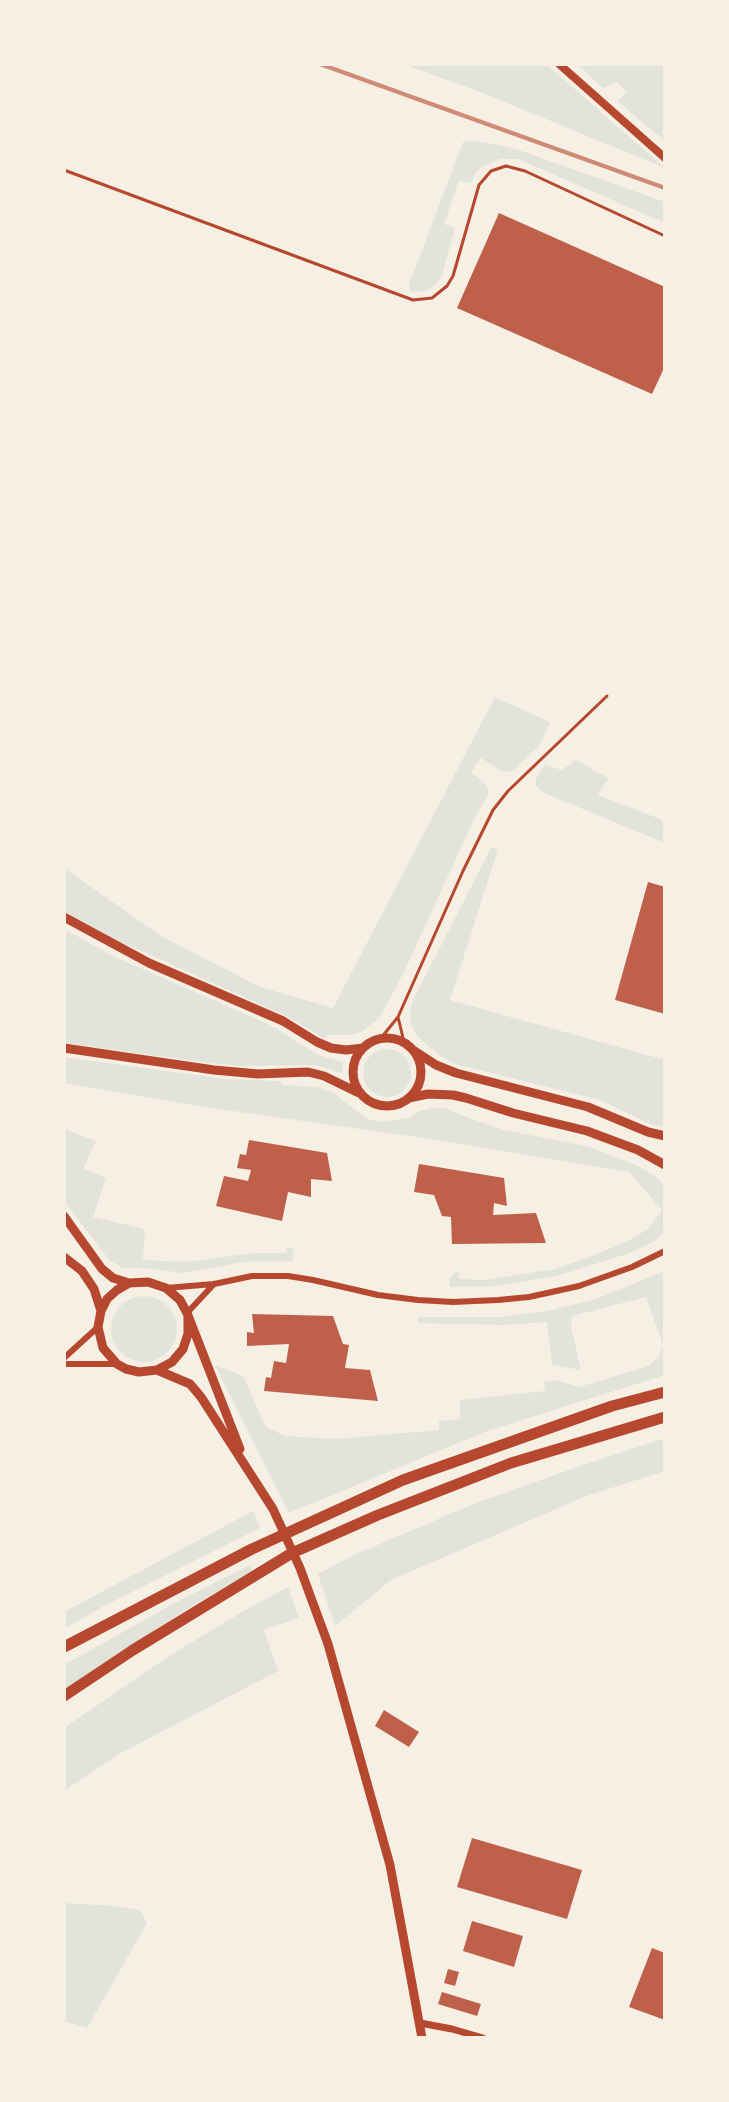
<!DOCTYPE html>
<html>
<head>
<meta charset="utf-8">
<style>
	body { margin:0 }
	#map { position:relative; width:729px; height:2102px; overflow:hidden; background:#f6efe4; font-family:"DejaVu Sans",sans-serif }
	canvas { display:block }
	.frame { position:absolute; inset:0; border:66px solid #f6efe4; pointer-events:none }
</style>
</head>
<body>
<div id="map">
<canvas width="729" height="2102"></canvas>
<div class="frame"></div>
</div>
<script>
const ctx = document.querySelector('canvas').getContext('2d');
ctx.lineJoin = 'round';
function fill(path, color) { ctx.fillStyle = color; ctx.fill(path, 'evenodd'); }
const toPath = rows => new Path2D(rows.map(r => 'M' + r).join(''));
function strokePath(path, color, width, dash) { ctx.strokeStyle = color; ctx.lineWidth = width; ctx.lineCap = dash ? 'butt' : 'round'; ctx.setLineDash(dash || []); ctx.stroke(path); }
fill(toPath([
	[404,64,546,64,665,168,485,94],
	[577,64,665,64,665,141,617,101,627,92,617,82,603,88],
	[479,141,516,149,665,202,665,223,518,159,500,159,481,167,475,174,471,183,459,180,444,224,455,228,442,275,437,283,427,291,412,292,409,289,410,282,463,142],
	[495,697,550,722,540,745,513,770,508,772,501,771,481,758,471,772,484,783,488,788,488,795,475,817,405,970,380,1017,363,1031,351,1035,326,1035,325,1039,288,1017,115,939,64,911,64,868,161,936,260,987,333,1008],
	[576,760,608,778,598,795,665,821,665,843,544,793,536,786,536,779,545,765,562,770],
	[491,848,498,849,450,1000,665,1060,665,1127,650,1124,600,1100,455,1064,440,1056,417,1036,411,1025,410,1012,413,1000],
	[64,929,113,956,270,1025,319,1055,343,1062,342,1073,315,1065,243,1066,209,1063,64,1043],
	'363 1073a24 24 0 1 1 48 0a24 24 0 1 1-48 0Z',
	[64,1057,225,1079,281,1081,282,1085,318,1087,334,1093,367,1119,382,1122,409,1118,417,1112,431,1108,445,1108,466,1117,504,1130,590,1147,636,1165,653,1175,665,1185,665,1233,655,1241,630,1253,557,1276,495,1286,450,1287,449,1279,455,1272,459,1271,459,1279,486,1280,555,1269,587,1258,626,1242,648,1229,662,1210,629,1172,438,1140,204,1107,64,1083],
	[64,1129,96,1141,83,1169,106,1178,93,1217,145,1229,143,1260,187,1262,253,1253,286,1253,287,1246,294,1250,293,1261,243,1262,183,1273,143,1268,123,1268,110,1261,64,1201],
	[665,1271,665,1375,487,1431,289,1513,215,1365,243,1376,266,1427,285,1436,336,1439,439,1430,439,1421,460,1419,460,1400,545,1391,544,1382,555,1380,579,1387,649,1366,659,1356,663,1345,646,1297,572,1316,571,1326,581,1370,552,1365,547,1322,503,1325,418,1323,418,1317,501,1317,547,1311,596,1299],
	'111 1329a33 33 0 1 1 66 0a33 33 0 1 1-66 0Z',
	[665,1438,665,1471,586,1496,391,1580,335,1626,318,1574,354,1555,476,1503,583,1465],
	[253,1511,260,1528,104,1606,64,1629,64,1612],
	[250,1565,252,1571,187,1609,99,1666,64,1691,64,1665,182,1599],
	[288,1587,299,1618,264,1630,278,1671,119,1754,64,1791,64,1728,169,1656,247,1609],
	[64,1903,115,1906,140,1910,147,1923,87,2028,64,2021]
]), '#e2e4dc');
fill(toPath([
	[499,213,665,287,665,366,652,394,457,308],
	[648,882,665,887,665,1014,615,1000],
	[249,1140,327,1153,332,1181,311,1179,311,1197,288,1192,282,1221,216,1206,224,1176,248,1181,251,1170,237,1168,240,1154,246,1155],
	[419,1164,504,1178,507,1206,494,1203,493,1215,536,1213,546,1243,452,1244,451,1217,442,1216,434,1195,414,1192],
	[252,1314,333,1316,343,1344,349,1345,345,1368,370,1370,378,1401,264,1391,266,1377,271,1378,274,1361,286,1363,289,1344,247,1346,247,1332,254,1333],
	[384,1710,419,1732,409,1747,375,1726],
	[472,1838,582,1870,567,1919,457,1887],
	[472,1921,523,1936,514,1967,463,1951],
	[652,1948,665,1953,665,2020,629,2007],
	[448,1969,459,1972,455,1986,444,1983],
	[442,1992,481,2004,477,2016,438,2004]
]), '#bf614a');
strokePath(toPath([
	[64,170,413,300,432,298,447,286,453,276,479,185,491,171,506,166,525,171,665,236],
	[398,1017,404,1042],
	[381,1038,398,1017,463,871,493,810,508,791,607,696]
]), '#b5482f', 3);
strokePath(toPath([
	[166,1288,214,1284,252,1276,288,1276,313,1280,378,1295,418,1300,453,1302,498,1300,529,1297,579,1286,632,1267,665,1251],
	[187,1313,214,1284],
	[64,1358,98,1327],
	[64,1364,117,1364]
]), '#b5482f', 6);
strokePath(toPath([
	[420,2023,452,2029,483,2038]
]), '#b5482f', 7);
strokePath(toPath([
	[559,64,665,158]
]), '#b5482f', 8);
strokePath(toPath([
	[64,917,149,963,283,1021,317,1042,331,1048,346,1050,363,1048],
	'353 1072a34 34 0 1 1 68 0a34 34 0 1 1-68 0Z',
	[64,1048,214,1070,258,1074,308,1072,324,1076,359,1093],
	[413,1050,436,1065,456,1073,588,1107,648,1132,665,1136],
	[409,1098,428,1094,453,1095,466,1098,513,1113,587,1131,638,1150,665,1165],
	[64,1216,102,1269,113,1278,129,1283],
	[64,1257,82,1271,94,1289,101,1311],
	[188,1317,188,1334,183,1349,172,1362,157,1370,139,1372,126,1369,117,1364,103,1348,98,1327,101,1311,107,1299,117,1290,129,1283,148,1282,166,1288,180,1300,187,1313,240,1449],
	[157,1370,190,1384,201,1397,273,1509,300,1568,328,1644,390,1865,422,2038]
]), '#b5482f', 9);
strokePath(toPath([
	[64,1647,252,1549,403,1480,612,1406,665,1392],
	[64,1696,133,1650,292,1553,378,1515,511,1463,665,1417]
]), '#b5482f', 11);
strokePath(toPath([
	[320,64,665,188]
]), '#cf8b77', 4);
</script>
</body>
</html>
